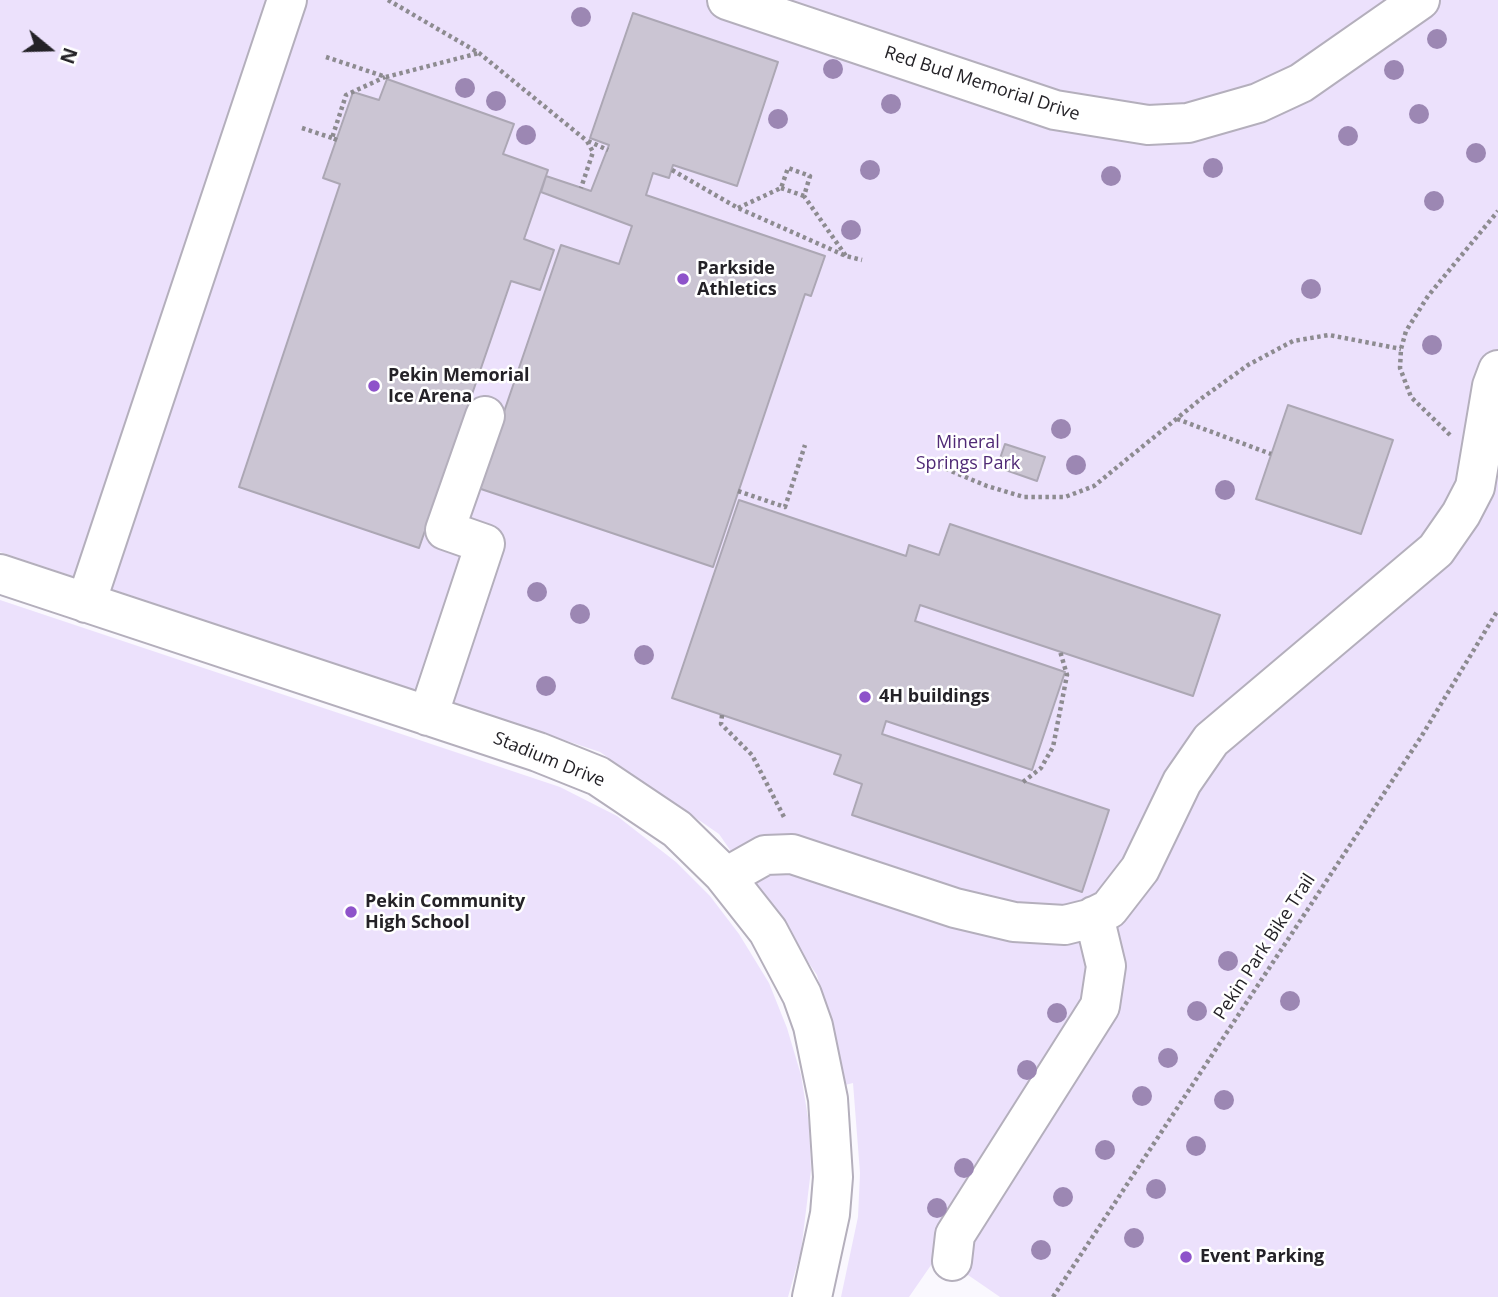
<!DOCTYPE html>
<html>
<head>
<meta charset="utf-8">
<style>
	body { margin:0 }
	#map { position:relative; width:1498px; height:1297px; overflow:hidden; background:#faf8fe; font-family:"Open Sans",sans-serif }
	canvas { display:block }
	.north { position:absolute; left:14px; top:14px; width:70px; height:70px; -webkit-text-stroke:5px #fff; paint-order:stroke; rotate:109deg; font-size:19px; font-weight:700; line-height:28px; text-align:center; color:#242227 }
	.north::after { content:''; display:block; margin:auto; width:24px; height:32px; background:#242227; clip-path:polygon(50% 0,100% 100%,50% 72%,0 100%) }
</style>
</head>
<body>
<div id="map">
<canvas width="1498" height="1297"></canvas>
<div class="north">N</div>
</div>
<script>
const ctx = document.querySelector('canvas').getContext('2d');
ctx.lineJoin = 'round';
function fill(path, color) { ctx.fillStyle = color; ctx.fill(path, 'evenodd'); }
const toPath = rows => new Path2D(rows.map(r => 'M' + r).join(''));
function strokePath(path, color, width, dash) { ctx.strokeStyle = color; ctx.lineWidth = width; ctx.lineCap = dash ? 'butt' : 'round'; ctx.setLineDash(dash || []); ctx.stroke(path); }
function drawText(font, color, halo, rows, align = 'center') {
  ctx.font = font + ' "Open Sans",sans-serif'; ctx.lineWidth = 5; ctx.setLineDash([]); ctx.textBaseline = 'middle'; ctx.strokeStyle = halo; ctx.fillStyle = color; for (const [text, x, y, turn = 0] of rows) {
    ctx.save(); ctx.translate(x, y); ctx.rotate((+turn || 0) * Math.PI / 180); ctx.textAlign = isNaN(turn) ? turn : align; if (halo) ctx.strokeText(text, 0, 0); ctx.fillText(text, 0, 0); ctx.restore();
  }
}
fill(toPath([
	[0,0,1498,0,1498,1297,1000,1297,968,1275,968,1262,938,1255,909,1297,841,1297,858,1217,860,1173,853,1083,845,1085,817,975,719,834,600,752,0,552],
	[0,600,560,787,617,816,676,862,710,896,739,934,769,983,787,1028,801,1075,809,1124,811,1170,801,1251,788,1297,0,1297]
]), '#ece1fc');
const building = toPath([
	[633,13,778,62,737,186,673,165,669,178,653,173,646,195,825,256,811,296,805,294,713,567,478,488,561,245,619,264,632,226,541,192,546,176,591,191,609,145,590,138,633,13],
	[387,79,514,124,503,154,548,170,524,239,554,250,540,290,511,281,419,548,239,487,340,184,323,178,353,92,379,100,387,79],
	[1288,405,1393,440,1361,534,1256,499,1288,405],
	[1005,444,1045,457,1037,481,997,467,1005,444],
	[739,500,906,556,909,545,939,555,950,524,1220,615,1193,696,920,605,915,621,1065,672,1032,770,886,721,882,734,1109,810,1082,892,852,815,862,784,834,774,841,755,672,698,739,500]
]);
fill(building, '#cbc5d3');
strokePath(building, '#aca7b4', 2);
const minor = toPath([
	[727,0,1055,110,1148,125,1188,123,1258,103,1301,83,1420,0],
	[0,574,538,752,598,776,677,829,723,874,768,931,802,995,813,1026,828,1099,833,1177,830,1214,812,1297],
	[86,603,287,0],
	[428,716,485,544,445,530,485,416],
	[726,877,765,855,792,854,955,908,1014,922,1065,925,1089,919,1109,909,1140,869,1182,782,1211,740,1436,550,1461,514,1475,487,1492,386,1498,370],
	[952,1261,955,1235,1100,1006,1106,966,1094,916]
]);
strokePath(minor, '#b4afbc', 42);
strokePath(toPath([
	[388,0,479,53,587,141,593,152,581,188],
	[326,57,386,77,479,53],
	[302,128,332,138],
	[337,140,332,138,346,95,385,77],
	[588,141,608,150],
	[672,170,738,208,846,256,862,260],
	[781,188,804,196],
	[738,208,781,188,788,168,810,176,804,196,846,256],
	[1177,419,1271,454],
	[1450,435,1411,397,1400,368,1401,349,1406,331,1428,296,1498,211],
	[939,466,987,486,1024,497,1065,497,1094,486,1202,398,1248,365,1293,341,1329,335,1401,349],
	[738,491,785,507,805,445],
	[722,715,721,724,752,755,784,817],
	[1023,782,1041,768,1053,747,1067,675,1060,651],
	[1053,1297,1421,737,1498,610]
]), '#8d8b90', 4.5, [3.5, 3.5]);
strokePath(minor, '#fff', 38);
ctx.fillStyle = '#9c87b3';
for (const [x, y] of [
	[581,17],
	[1437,39],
	[833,69],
	[1394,70],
	[465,88],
	[496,101],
	[891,104],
	[1419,114],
	[778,119],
	[526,135],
	[1348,136],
	[1476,153],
	[1213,168],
	[870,170],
	[1111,176],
	[1434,201],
	[851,230],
	[1311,289],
	[1432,345],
	[1061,429],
	[1076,465],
	[1225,490],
	[537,592],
	[580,614],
	[644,655],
	[546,686],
	[1228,961],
	[1290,1001],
	[1197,1011],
	[1057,1013],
	[1168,1058],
	[1027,1070],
	[1142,1096],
	[1224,1100],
	[1196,1146],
	[1105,1150],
	[964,1168],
	[1156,1189],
	[1063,1197],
	[937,1208],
	[1134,1238],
	[1041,1250]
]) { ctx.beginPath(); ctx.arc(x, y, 10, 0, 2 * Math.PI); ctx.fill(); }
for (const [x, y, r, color] of [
	[683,279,7,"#8e53ca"],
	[374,386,7,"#8e53ca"],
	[865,697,7,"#8e53ca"],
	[351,912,7,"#8e53ca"],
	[1186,1257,7,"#8e53ca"]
]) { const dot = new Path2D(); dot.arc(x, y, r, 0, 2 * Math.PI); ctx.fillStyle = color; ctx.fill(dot); strokePath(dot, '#fff', 2.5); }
drawText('18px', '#242227', '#fff', [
	["Red Bud Memorial Drive",982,84,18],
	["Stadium Drive",549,760,22],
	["Pekin Park Bike Trail",1265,947,-57]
]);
drawText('bold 18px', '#242227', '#fff', [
	["Parkside",697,269],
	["Athletics",697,290],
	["Pekin Memorial",388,376],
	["Ice Arena",388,397],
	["4H buildings",879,697],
	["Pekin Community",365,902],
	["High School",365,923],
	["Event Parking",1200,1257]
], 'left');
drawText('18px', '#502a76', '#fff', [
	["Mineral",968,443],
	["Springs Park",968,464]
]);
</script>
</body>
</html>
